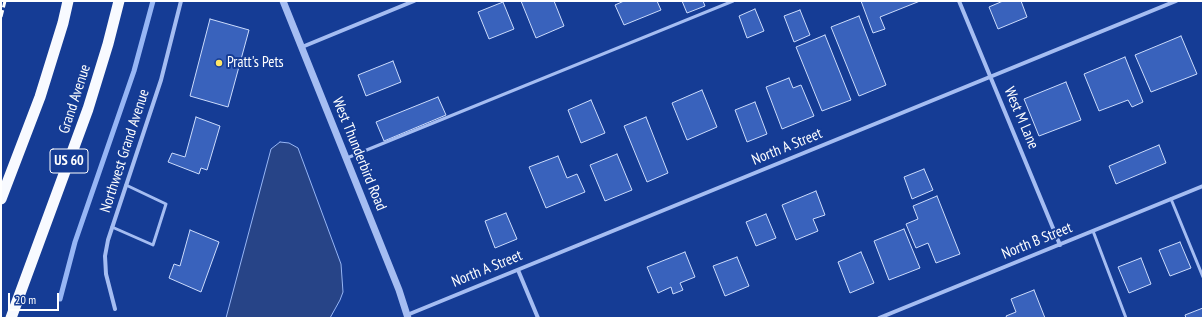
<!DOCTYPE html>
<html>
<head>
<meta charset="utf-8">
<style>
	body { margin:0 }
	#map { position:relative; width:1204px; height:319px; overflow:hidden; background:#153c95; font-family:"PT Sans Narrow",sans-serif }
	canvas { display:block }
	.frame { position:absolute; inset:0; border:2px solid #fff; pointer-events:none }
	.scale { position:absolute; left:8px; top:293px; width:51px; height:18px; box-sizing:border-box; border:2px solid #fff; border-top:0; padding-left:5px; font-size:12px; line-height:14px; white-space:nowrap; color:#fff; -webkit-text-stroke:3px #153c95; paint-order:stroke }
</style>
</head>
<body>
<div id="map">
<canvas width="1204" height="319"></canvas>
<div class="frame"></div>
<div class="scale">20 m</div>
</div>
<script>
const ctx = document.querySelector('canvas').getContext('2d');
ctx.lineJoin = 'round';
function fill(path, color) { ctx.fillStyle = color; ctx.fill(path, 'evenodd'); }
const toPath = rows => new Path2D(rows.map(r => 'M' + r).join(''));
function strokePath(path, color, width, dash) { ctx.strokeStyle = color; ctx.lineWidth = width; ctx.lineCap = dash ? 'butt' : 'round'; ctx.setLineDash(dash || []); ctx.stroke(path); }
function drawText(font, color, halo, rows, align = 'center') {
  ctx.font = font + ' "PT Sans Narrow",sans-serif'; ctx.lineWidth = 4; ctx.setLineDash([]); ctx.textBaseline = 'middle'; ctx.strokeStyle = halo; ctx.fillStyle = color; for (const [text, x, y, turn = 0] of rows) {
    ctx.save(); ctx.translate(x, y); ctx.rotate((+turn || 0) * Math.PI / 180); ctx.textAlign = isNaN(turn) ? turn : align; if (halo) ctx.strokeText(text, 0, 0); ctx.fillText(text, 0, 0); ctx.restore();
  }
}
const water = toPath([
	[280,142,289,143,298,148,341,264,343,292,340,300,330,318,226,318,271,149,280,142]
]);
fill(water, '#274487');
strokePath(water, '#97b6f5', 1);
strokePath(toPath([
	[60,299,75,242,134,71,153,1]
]), '#97b6f5', 5);
const building = toPath([
	[521,1,554,1,564,26,536,38,521,1],
	[624,1,657,1,661,10,624,25,615,5,624,1],
	[682,1,703,1,705,6,687,13,682,1],
	[861,1,920,1,880,17,885,29,873,33,861,1],
	[1003,1,1021,1,1027,17,998,29,989,7,1003,1],
	[503,2,514,29,489,39,478,12,503,2],
	[755,9,764,31,747,38,739,16,755,9],
	[800,10,810,35,794,42,784,16,800,10],
	[859,16,886,85,859,96,831,27,859,16],
	[210,19,249,30,228,107,190,96,210,19],
	[825,35,851,100,822,111,796,47,825,35],
	[1181,36,1197,74,1151,92,1135,55,1181,36],
	[1125,57,1143,102,1132,107,1128,100,1099,111,1084,74,1125,57],
	[393,61,401,82,366,96,358,75,393,61],
	[789,78,793,88,801,85,814,116,782,129,766,87,789,78],
	[1066,82,1081,120,1039,136,1024,99,1066,82],
	[702,90,717,127,687,140,672,103,702,90],
	[438,97,446,115,384,141,376,122,438,97],
	[591,100,605,133,581,143,568,110,591,100],
	[755,102,767,134,747,142,735,110,755,102],
	[196,117,220,126,207,170,201,168,199,174,168,162,172,153,185,157,196,117],
	[646,117,668,173,647,182,624,126,646,117],
	[1159,145,1166,163,1116,184,1109,166,1159,145],
	[617,154,632,190,605,201,590,165,617,154],
	[558,156,567,178,577,174,585,192,546,208,529,167,558,156],
	[924,169,933,190,912,199,904,177,924,169],
	[816,191,825,215,813,219,818,231,796,240,782,205,816,191],
	[937,196,960,254,936,263,928,243,916,248,906,224,918,219,913,206,937,196],
	[506,213,517,239,495,248,485,221,506,213],
	[766,214,776,238,756,246,746,222,766,214],
	[904,229,920,268,889,280,874,241,904,229],
	[190,230,219,242,201,292,169,278,174,264,180,266,190,230],
	[1180,242,1191,268,1170,276,1159,250,1180,242],
	[685,252,695,277,680,283,683,290,673,294,671,287,658,293,647,267,685,252],
	[861,252,874,283,850,293,838,262,861,252],
	[737,257,749,286,725,296,713,266,737,257],
	[1141,258,1151,284,1129,293,1118,267,1141,258],
	[1034,290,1045,318,1007,318,1006,316,1016,312,1011,299,1034,290],
	[1203,308,1203,318,1186,318,1185,315,1203,308]
]);
fill(building, '#3962bc');
strokePath(building, '#ccdcfc', 1);
strokePath(toPath([
	[347,158,733,1],
	[1171,199,1203,277],
	[112,227,153,245,166,204,126,185],
	[1093,231,1126,318]
]), '#a5bdf2', 3);
strokePath(toPath([
	[959,1,1060,245],
	[302,47,414,1],
	[518,270,538,318],
	[115,309,106,274,105,256,108,240,161,80,181,1],
	[407,315,1176,1],
	[879,318,1203,186]
]), '#a5bdf2', 4);
strokePath(toPath([
	[283,1,399,290,408,318]
]), '#a5bdf2', 7);
strokePath(toPath([
	[1,199,40,97,63,23,68,1],
	[11,318,88,109,108,44,119,1]
]), '#f8faff', 11);
strokePath(toPath([
	[1,17,5,1]
]), '#fff', 3, [7, 3]);
for (const [x, y, r, color] of [
	[219,63,4,"#ffe766"]
]) { const dot = new Path2D(); dot.arc(x, y, r, 0, 2 * Math.PI); ctx.fillStyle = color; ctx.fill(dot); strokePath(dot, '#153c95', 1.5); }
for (const [x, y, w] of [
	[69,161,38]
]) { const box = new Path2D(); box.roundRect(x - w / 2, y - 12, w, 24, 3); ctx.fillStyle = '#153c95'; ctx.fill(box); strokePath(box, '#fff', 1); }
drawText('bold 14px', '#fff', null, [
	["US 60",69,161]
]);
drawText('15px', '#fff', '#153c95', [
	["Pratt's Pets",227,63]
], 'left');
drawText('15px', '#fff', '#153c95', [
	["Grand Avenue",75,99,-72],
	["West M Lane",1021,118,67],
	["North A Street",787,147,-22],
	["Northwest Grand Avenue",125,151,-72],
	["West Thunderbird Road",359,154,68],
	["North B Street",1037,241,-22],
	["North A Street",487,269,-22]
]);
</script>
</body>
</html>
